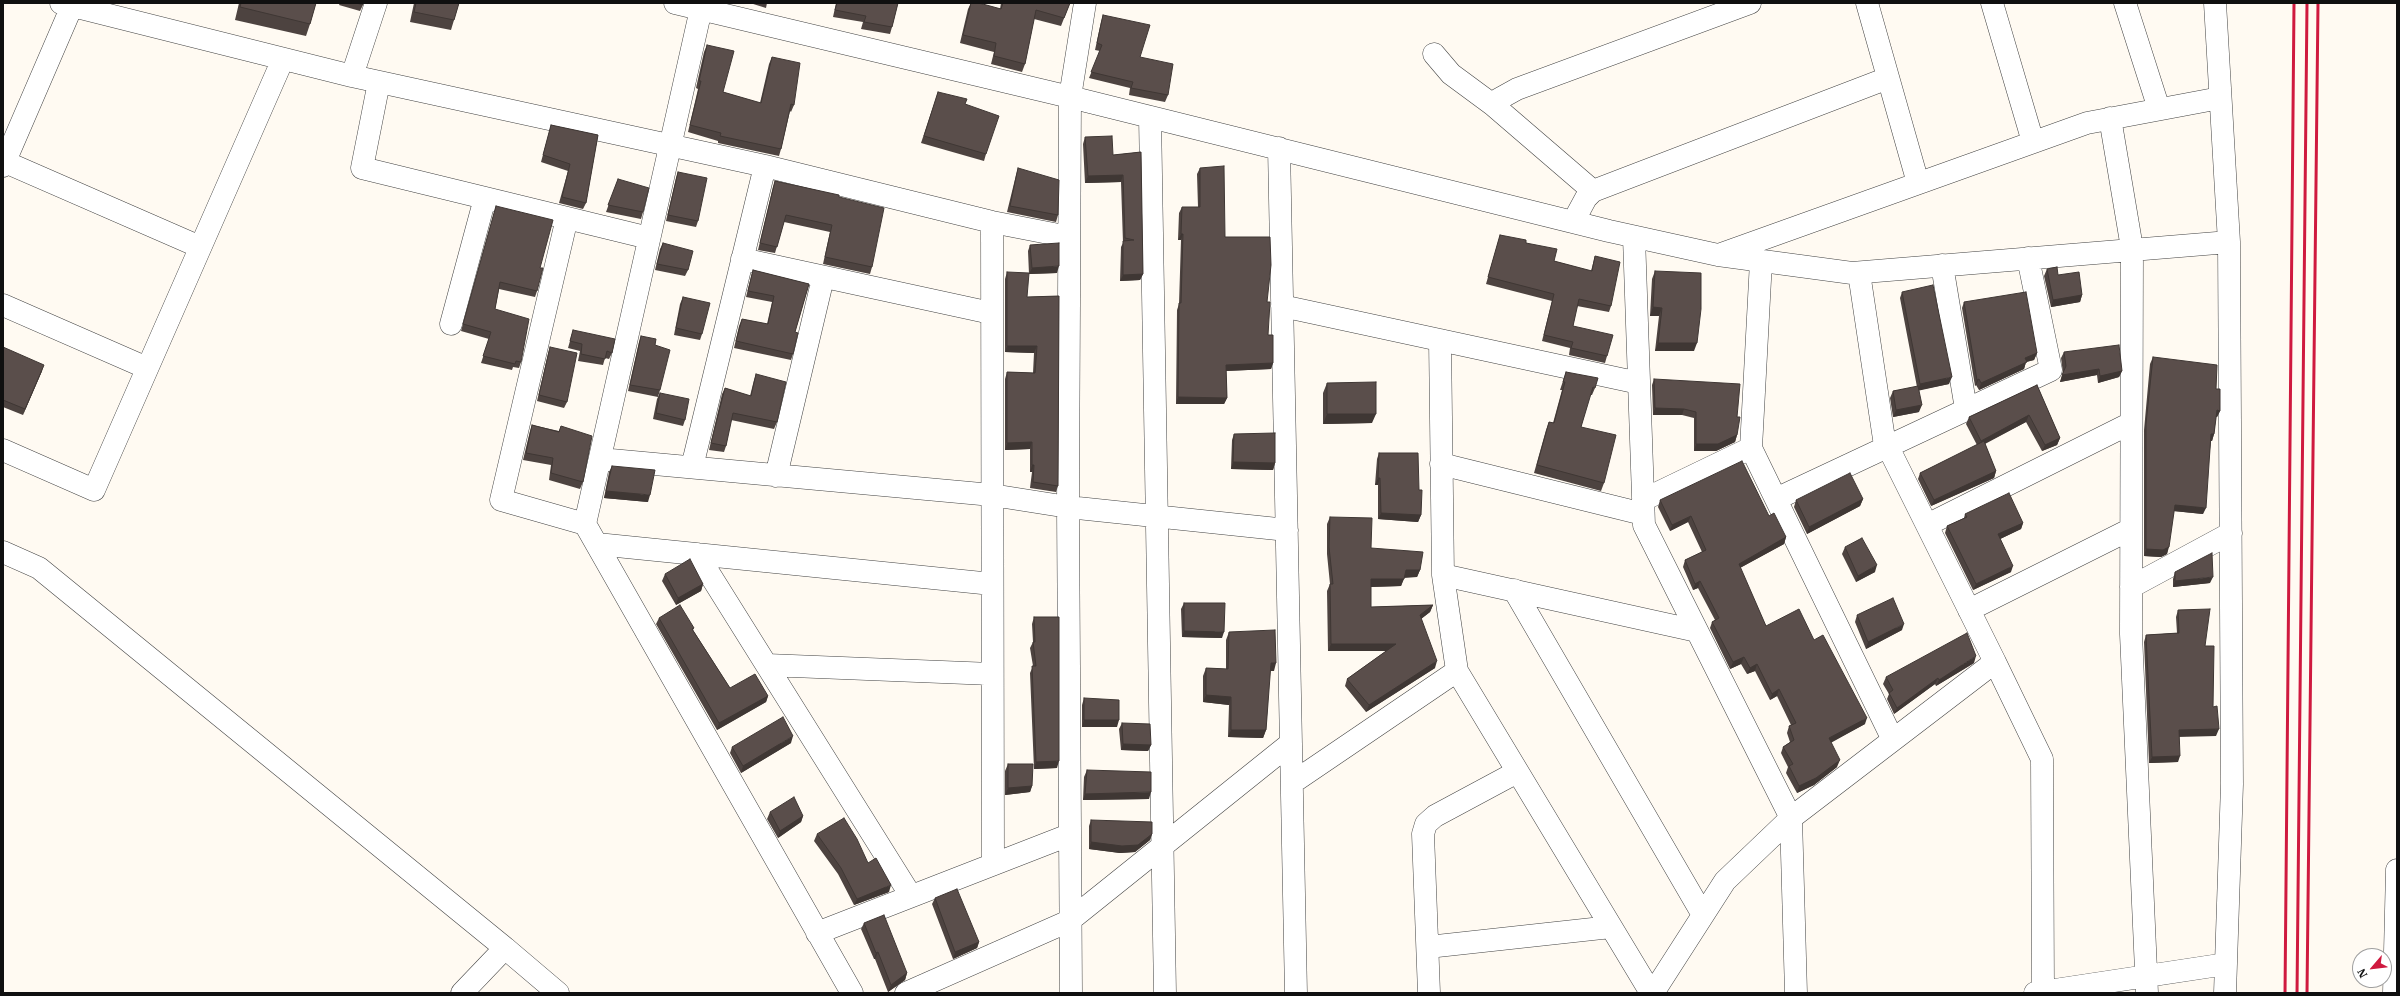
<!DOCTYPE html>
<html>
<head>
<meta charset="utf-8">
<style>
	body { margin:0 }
	#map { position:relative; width:2400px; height:996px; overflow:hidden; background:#fffaf2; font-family:"IBM Plex Serif",serif }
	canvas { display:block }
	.frame { position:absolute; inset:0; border:4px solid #101010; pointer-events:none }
	.north { position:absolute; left:2352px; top:948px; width:40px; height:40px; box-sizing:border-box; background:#fff; border:1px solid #9f9f9f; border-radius:50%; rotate:242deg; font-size:11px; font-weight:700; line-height:16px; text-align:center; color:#101010 }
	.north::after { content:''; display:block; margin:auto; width:14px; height:18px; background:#cf193f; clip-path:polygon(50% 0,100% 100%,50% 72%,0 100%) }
</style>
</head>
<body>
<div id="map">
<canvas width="2400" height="996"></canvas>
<div class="frame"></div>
<div class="north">N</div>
</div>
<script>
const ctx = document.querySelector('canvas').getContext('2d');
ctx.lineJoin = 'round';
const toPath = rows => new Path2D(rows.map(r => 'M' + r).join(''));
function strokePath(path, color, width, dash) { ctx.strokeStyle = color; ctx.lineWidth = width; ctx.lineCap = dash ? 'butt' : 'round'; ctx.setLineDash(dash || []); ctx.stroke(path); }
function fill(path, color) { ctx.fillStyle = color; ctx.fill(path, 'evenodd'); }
const minor = toPath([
	[61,3,352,76,376,3],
	[675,3,1070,97,1609,231,1718,255,1852,273,2229,242],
	[1867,3,1918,183],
	[1992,3,2033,142],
	[2125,3,2159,109],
	[2215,3,2229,242,2232,784,2225,993],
	[701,9,585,524,852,993],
	[1434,54,1451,74,1493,105,1593,191],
	[352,76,765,166,992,222,1069,237],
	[379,82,362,168,649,238],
	[1493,105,1499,99,1517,89,1750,3],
	[1150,117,1165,993],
	[2110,118,2132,248,2131,634,2147,993],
	[1279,148,1296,993],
	[3,161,200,247],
	[3,166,72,6],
	[567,218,501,500,585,524],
	[992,222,993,864],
	[1573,222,1586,198,1593,191,1888,78],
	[1634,237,1644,525,1791,818,1725,881,1653,993],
	[1721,254,2087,123,2220,98],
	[742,259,991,313],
	[1761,261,1751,448,1893,740],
	[1942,265,1966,409],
	[1859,273,1884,439,1995,662],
	[3,305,147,368],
	[1282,306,1639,383],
	[451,324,485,198],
	[1440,340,1443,575,1697,631],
	[3,450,94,490,283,59],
	[600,459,992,495,1068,507,1287,530],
	[1441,464,1643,514],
	[692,467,765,166],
	[776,476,823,278],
	[1776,499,2051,370,2028,258],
	[1643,500,1751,448],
	[1927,525,2131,423],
	[597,544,992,584],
	[3,552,39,568,505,948,462,993],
	[697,554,911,896],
	[1443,575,1457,671],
	[2131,587,2231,533],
	[1514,590,1703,915],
	[1969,610,2131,529],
	[767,665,992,674],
	[1292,783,1457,671,1651,993],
	[817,933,1069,835],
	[1428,947,1611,927],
	[505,948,558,993],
	[906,993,1069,921,1291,743],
	[1071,993,1068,507,1070,97,1085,3],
	[1429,993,1423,834,1426,824,1435,816,1517,772],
	[1796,993,1791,818,1995,662,2042,759,2043,993],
	[2035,993,2226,964],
	[2394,993,2397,870]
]);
strokePath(minor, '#434343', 23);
strokePath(minor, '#fff', 22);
strokePath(toPath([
	[2285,993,2294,3],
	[2297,993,2307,3],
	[2307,993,2318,3]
]), '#cf193f', 3);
fill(toPath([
	[239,3,316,3,310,24,306,36,235,20],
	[340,3,364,3,360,11,339,5],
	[414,3,459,3,454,20,451,30,410,22],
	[750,3,767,3,766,8],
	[836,3,898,3,892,27,890,34,861,29,863,22,833,17],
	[971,3,1000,9,1001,3,1070,3,1061,26,1034,19,1025,64,1022,72,991,64,994,52,960,43,968,9],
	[1103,15,1140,57,1168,95,1165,102,1129,95,1130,88,1089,78,1100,51,1095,50,1101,22],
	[707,45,723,92,760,103,769,64,772,57,794,105,791,112,790,111,781,149,779,156,718,143,718,141,688,132,698,89,696,88,704,52],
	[938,92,965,104,986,154,984,161,921,143],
	[551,125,598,135,586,203,583,209,559,203,568,171,541,162],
	[1085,137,1113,155,1141,152,1143,274,1140,280,1120,281,1121,247,1123,243,1121,182,1085,183,1083,144],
	[1018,168,1058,215,1056,222,1007,212,1016,175],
	[1200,168,1225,237,1267,302,1268,335,1273,363,1271,369,1226,371,1227,398,1224,404,1176,404,1177,310,1179,304,1181,240,1178,240,1179,213,1182,207,1198,207,1197,174],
	[678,172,698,221,696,227,666,221,676,178],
	[618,179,643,212,641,219,606,212],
	[775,181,839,197,872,267,870,274,823,264,830,232,784,222,775,253,758,250,773,187],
	[496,206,537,291,535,297,499,289,495,309,521,362,519,368,513,367,512,370,481,363,489,339,461,331,494,213],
	[1500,235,1526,243,1554,261,1591,271,1595,256,1611,306,1609,312,1577,306,1573,326,1607,356,1605,363,1569,355,1570,348,1542,341,1552,301,1486,284],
	[663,243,688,270,685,276,655,270,660,249],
	[1030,245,1057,273,1029,274,1028,251],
	[2047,269,2058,275,2082,295,2080,302,2051,307,2044,276],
	[753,270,809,284,795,332,793,354,791,360,734,348,739,326,742,319,767,324,772,302,746,297,751,277],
	[1655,271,1694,351,1655,351,1659,316,1650,316,1652,279],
	[1007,272,1027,297,1059,296,1058,486,1056,492,1030,488,1032,472,1030,472,1030,449,1005,450,1005,379,1007,372,1033,373,1034,353,1005,352,1005,279],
	[1902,292,1949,384,1919,390,1919,412,1893,417,1890,398,1893,391,1917,387,1900,298],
	[683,297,702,334,700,340,674,335,680,304],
	[1964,302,2037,353,2034,360,2026,362,2024,369,1979,390,1976,385,1975,386,1962,308],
	[573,330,612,353,609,359,605,358,603,365,578,361,580,351,568,348],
	[641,336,655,345,660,390,658,397,628,391,639,342],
	[3,347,42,371,23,415,3,407],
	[550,347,567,402,564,408,537,401,548,354],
	[2064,352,2122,371,2119,377,2098,383,2097,375,2060,382,2063,373,2061,358],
	[2153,357,2216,389,2220,411,2217,417,2216,417,2214,434,2212,441,2211,441,2203,514,2174,511,2167,554,2161,557,2144,556,2144,430,2150,364],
	[1566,372,1595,388,1592,395,1590,395,1581,427,1604,483,1601,491,1534,473,1546,430,1549,422,1553,423,1562,390,1560,390],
	[756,374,777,422,774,429,731,420,726,446,724,452,709,450,722,394,725,388,750,396,754,380],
	[1654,379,1737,417,1737,435,1735,442,1716,451,1694,451,1694,418,1682,415,1653,415,1652,385],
	[1327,383,1372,423,1323,424,1323,393],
	[2037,385,2060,438,2057,445,2042,451,2026,422,1985,444,1996,471,1994,478,1931,506,1918,479,1920,473,1977,445,1966,424,1969,417],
	[660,393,685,420,683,426,653,419,657,399],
	[532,425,559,431,561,426,583,482,580,489,549,480,551,465,523,460,530,431],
	[1234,434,1275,463,1273,470,1231,469,1232,440],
	[1379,453,1421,515,1418,522,1378,519,1378,485,1375,485,1377,459],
	[612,466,648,502,604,498,609,472],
	[1863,499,1860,506,1807,534,1794,507,1796,500],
	[1660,500,1769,516,1786,537,1784,544,1740,568,1766,626,1814,640,1865,724,1831,742,1837,767,1814,785,1797,793,1786,773,1788,767,1781,753,1783,747,1790,742,1787,733,1789,726,1791,725,1777,696,1770,700,1755,671,1747,674,1741,664,1730,669,1710,628,1712,622,1715,620,1698,588,1693,590,1683,567,1685,560,1702,552,1688,522,1670,531,1658,507],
	[1965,514,2023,523,2021,529,2000,539,2011,572,1973,590,1945,533,1947,526,1964,518],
	[1330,517,1371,548,1420,570,1417,577,1404,577,1401,586,1371,587,1371,607,1433,605,1430,612,1421,619,1435,668,1366,712,1345,686,1347,679,1386,651,1328,651,1327,591,1330,584,1327,554,1327,524],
	[1845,547,1875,572,1856,582,1842,554],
	[2175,572,2210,583,2173,587,2173,579],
	[665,574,703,584,701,591,676,605,662,581],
	[1184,603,1222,638,1182,637,1181,609],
	[2178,610,2205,646,2216,736,2179,736,2178,762,2149,763,2144,642,2146,635,2177,633,2176,617],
	[1857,615,1902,630,1866,649,1855,622],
	[1034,617,1057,768,1034,769,1030,673,1033,666,1030,648,1033,642,1032,624],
	[659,618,694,628,693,630,730,688,768,696,766,702,717,730,656,624],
	[1229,632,1274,671,1270,671,1266,730,1263,738,1228,737,1229,705,1203,702,1203,676,1206,668,1226,669,1226,640],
	[1974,663,1936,686,1935,684,1894,714,1887,699,1889,694,1883,684,1886,677],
	[1084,698,1117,727,1082,727,1082,705],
	[1122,723,1151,745,1148,751,1121,750,1119,729],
	[791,743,741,773,730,753,732,747],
	[1008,764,1032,786,1030,792,1005,795,1005,771],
	[1087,770,1149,799,1083,800,1084,777],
	[770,812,803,816,801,822,778,838,767,819],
	[1091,820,1152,834,1150,840,1135,852,1120,853,1089,849,1089,826],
	[817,834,868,863,889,892,854,905,838,874,814,841],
	[935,898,979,942,977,948,953,959,932,904],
	[864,923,907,973,905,980,888,992,875,959,874,959,861,929]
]), '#4d4340');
fill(toPath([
	[1123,175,1121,182,1085,183,1088,176],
	[1181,234,1183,234,1181,240,1178,240],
	[1059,266,1057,273,1029,274,1032,268],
	[1143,274,1140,280,1120,281,1123,275],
	[2082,295,2080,302,2051,307,2053,300],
	[1653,307,1662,308,1659,316,1650,316],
	[1658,343,1697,343,1694,351,1655,351],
	[1007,346,1037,346,1034,353,1005,352],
	[2037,353,2034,360,2026,362,2024,369,1979,390,1981,383,2025,358],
	[1273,363,1271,369,1224,371,1226,365],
	[44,365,42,371,23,415,25,409],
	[2099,369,2097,375,2060,382,2062,375],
	[2122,371,2119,377,2098,383,2100,376],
	[1952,377,1949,384,1917,391,1920,384],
	[1979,379,1976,385,1975,386,1977,380],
	[1178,397,1227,398,1224,404,1176,404],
	[1922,405,1919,412,1893,417,1896,410],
	[1655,408,1684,409,1682,415,1653,415],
	[2217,410,2220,411,2217,417,2215,417],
	[1327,414,1376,414,1372,423,1323,424],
	[2029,415,2026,422,1978,447,1981,441],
	[2211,434,2214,434,2212,441,2209,440],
	[1737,435,1735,442,1716,451,1694,451,1696,444],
	[2060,438,2057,445,2042,451,2045,445],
	[1032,442,1030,449,1005,450,1007,443],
	[1233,462,1275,463,1273,470,1231,469],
	[1032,465,1034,465,1032,472,1030,472],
	[1996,471,1994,478,1931,506,1934,500],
	[1378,478,1380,478,1378,485,1375,485],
	[606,491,650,495,648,502,604,498],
	[1863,499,1860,506,1807,534,1809,527],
	[2175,505,2206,508,2203,514,2173,511],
	[1381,513,1421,515,1418,522,1378,519],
	[1691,516,1688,522,1670,531,1672,525],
	[2023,523,2021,529,1996,541,1998,534],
	[1786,537,1784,544,1736,570,1739,564],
	[2169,547,2167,554,2161,557,2144,556,2146,549],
	[1877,565,1875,572,1856,582,1858,576],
	[2013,566,2011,572,1973,590,1976,584],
	[1406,570,1420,570,1417,577,1404,578],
	[2213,577,2210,583,2173,587,2175,581],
	[1371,579,1404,579,1401,586,1368,587],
	[1700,581,1698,588,1693,590,1695,584],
	[703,584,701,591,676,605,678,598],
	[1433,605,1430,612,1417,622,1420,615],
	[1904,624,1902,630,1866,649,1868,642],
	[1184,631,1224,632,1222,638,1182,637],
	[1331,644,1396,644,1393,651,1328,651],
	[1976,656,1974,663,1936,686,1939,680],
	[1744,657,1741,664,1730,669,1733,662],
	[1437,661,1435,668,1366,712,1369,705],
	[1271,663,1276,663,1274,671,1268,671],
	[1757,664,1755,671,1747,674,1750,668],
	[1938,678,1935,684,1894,714,1897,708],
	[1779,689,1777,696,1770,700,1772,694],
	[1206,695,1231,697,1229,705,1203,702],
	[768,696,766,702,717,730,719,723],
	[1867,718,1865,724,1827,745,1829,738],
	[1084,720,1119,720,1117,727,1082,727],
	[2219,729,2216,736,2177,737,2179,730],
	[1231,730,1266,730,1263,738,1228,737],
	[793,736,791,743,741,773,743,766],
	[1123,744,1151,745,1148,751,1121,750],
	[2180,756,2178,762,2149,763,2152,757],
	[1840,760,1837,767,1814,785,1797,793,1799,786],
	[1059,761,1057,768,1034,769,1036,762],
	[1032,786,1030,792,1005,795,1008,788],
	[1151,792,1149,799,1083,800,1085,794],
	[803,816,801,822,778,838,780,831],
	[1152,834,1150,840,1135,852,1120,853,1089,849,1091,842],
	[891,885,889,892,854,905,857,899],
	[979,942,977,948,953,959,955,952],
	[878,952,875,959,874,959,876,953],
	[907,973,905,980,888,992,891,985]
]), '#3f3734');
const building = toPath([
	[241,3,316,3,310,24,240,7,241,3],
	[357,3,363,3,362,5,357,3],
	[416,3,459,3,454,20,414,12,416,3],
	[837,3,898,3,892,27,864,22,866,16,835,10,837,3],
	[971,3,979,3,1001,9,1003,3,1070,3,1064,18,1036,10,1025,64,994,56,996,43,963,35,971,3],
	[1103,15,1150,25,1140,57,1173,64,1168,95,1131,88,1133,82,1091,72,1102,45,1097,43,1103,15],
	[707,45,734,51,723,92,761,103,772,57,800,63,794,105,791,104,781,149,720,136,721,133,690,125,701,81,699,81,707,45],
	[938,92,967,99,965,104,999,116,986,154,924,136,938,92],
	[551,125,598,135,586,203,562,197,570,164,543,155,551,125],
	[1112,136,1113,155,1141,152,1143,274,1123,275,1123,241,1134,240,1125,238,1123,175,1088,176,1085,137,1112,136],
	[1224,166,1225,237,1270,237,1271,265,1267,302,1270,302,1268,335,1273,335,1273,363,1226,365,1227,398,1178,397,1179,303,1181,303,1183,234,1181,234,1182,207,1200,207,1200,168,1224,166],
	[1018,168,1059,180,1058,215,1010,206,1018,168],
	[678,172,707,178,698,221,668,215,678,172],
	[618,179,649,188,643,212,608,205,618,179],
	[775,181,839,195,839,197,884,208,872,267,825,257,832,225,786,215,777,247,760,243,775,181],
	[496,206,553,220,540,268,543,268,537,291,500,282,495,309,529,319,521,362,516,361,515,364,483,356,491,332,463,324,496,206],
	[1500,235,1526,240,1526,243,1557,249,1554,261,1592,271,1595,256,1620,262,1611,306,1579,299,1573,326,1613,335,1607,356,1571,348,1573,342,1544,335,1554,294,1488,277,1500,235],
	[663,243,693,251,688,270,657,264,663,243],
	[1059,243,1059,266,1032,268,1030,245,1059,243],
	[2057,267,2058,275,2079,272,2082,295,2053,300,2047,269,2057,267],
	[753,270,809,284,795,332,798,333,793,354,736,341,742,319,768,324,774,296,748,291,753,270],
	[1655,271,1701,273,1701,309,1697,343,1658,343,1662,308,1653,307,1655,271],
	[1007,272,1029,273,1027,297,1059,296,1058,486,1033,482,1034,465,1032,465,1032,442,1007,443,1007,372,1035,373,1037,346,1007,346,1007,272],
	[1933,285,1952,377,1920,384,1902,292,1933,285],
	[2026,292,2037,353,2025,358,2027,362,1981,383,1979,379,1977,380,1964,302,2026,292],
	[683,297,710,303,702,334,676,328,683,297],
	[573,330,615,339,612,353,607,351,605,359,581,354,582,344,570,341,573,330],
	[641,336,656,339,655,345,670,350,660,390,630,385,641,336],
	[2119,345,2122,371,2100,376,2099,369,2062,375,2066,366,2064,352,2119,345],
	[3,347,44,365,25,409,3,400,3,347],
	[550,347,577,353,567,402,539,395,550,347],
	[2153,357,2217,365,2216,389,2220,389,2220,411,2217,410,2214,434,2211,434,2206,508,2175,505,2169,547,2163,550,2146,549,2146,424,2153,357],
	[1566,372,1598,378,1595,388,1593,387,1581,427,1616,435,1604,483,1537,465,1549,422,1554,423,1565,382,1563,382,1566,372],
	[756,374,786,382,777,422,733,413,726,446,711,443,725,388,751,396,756,374],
	[1654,379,1740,384,1737,417,1740,417,1737,435,1718,444,1696,444,1696,412,1684,409,1655,408,1654,379],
	[1376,382,1376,414,1327,414,1327,383,1376,382],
	[2037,385,2060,438,2045,445,2029,415,1981,441,1969,417,2037,385],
	[1918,386,1922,405,1896,410,1893,391,1918,386],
	[660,393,689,399,685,420,656,413,660,393],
	[532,425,559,432,561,426,592,436,583,482,551,473,553,458,526,453,532,425],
	[1275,433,1275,463,1233,462,1234,434,1275,433],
	[1984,441,1996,471,1934,500,1920,473,1984,441],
	[1379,453,1418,453,1419,490,1422,490,1421,515,1381,513,1380,478,1378,478,1379,453],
	[1742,461,1769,516,1774,513,1786,537,1739,564,1766,626,1799,609,1814,640,1823,635,1867,718,1829,738,1840,760,1816,778,1799,786,1789,766,1793,764,1783,747,1794,740,1789,726,1796,723,1779,689,1772,694,1757,664,1750,668,1744,657,1733,662,1712,622,1719,618,1700,581,1695,584,1685,560,1706,550,1691,516,1672,525,1660,500,1742,461],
	[612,466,655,470,650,495,606,491,612,466],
	[1850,473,1863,499,1809,527,1796,500,1850,473],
	[2009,493,2023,523,1998,534,2013,566,1976,584,1947,526,1967,517,1965,514,2009,493],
	[1330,517,1372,518,1371,548,1423,552,1420,570,1406,570,1404,579,1371,579,1371,607,1433,605,1420,615,1437,661,1369,705,1347,679,1396,644,1331,644,1330,584,1333,584,1329,547,1330,517],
	[1862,538,1877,565,1858,576,1845,547,1862,538],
	[2212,553,2213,577,2175,581,2175,572,2212,553],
	[690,559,703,584,678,598,665,574,690,559],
	[1893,598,1904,624,1868,642,1857,615,1893,598],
	[1184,603,1225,603,1224,632,1184,631,1184,603],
	[680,605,694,628,692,629,730,688,755,674,768,696,719,723,659,618,680,605],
	[2210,609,2205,646,2214,646,2213,707,2217,706,2219,729,2179,730,2180,756,2152,757,2146,635,2179,633,2178,610,2210,609],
	[1034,617,1059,617,1059,761,1036,762,1032,666,1036,666,1033,642,1035,642,1034,617],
	[1275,630,1276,663,1271,663,1266,730,1231,730,1231,697,1206,695,1206,668,1228,669,1229,632,1275,630],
	[1967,633,1976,656,1939,680,1938,678,1897,708,1889,693,1893,690,1886,677,1967,633],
	[1084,698,1119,700,1119,720,1084,720,1084,698],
	[783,717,793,736,743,766,732,747,783,717],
	[1122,723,1150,724,1151,745,1123,744,1122,723],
	[1008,764,1033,764,1032,786,1008,788,1008,764],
	[1087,770,1151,772,1151,792,1085,794,1087,770],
	[794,797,803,816,780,831,770,812,794,797],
	[844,818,857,839,868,863,876,858,891,885,857,899,841,868,817,834,844,818],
	[1091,820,1152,822,1152,834,1138,845,1122,846,1091,842,1091,820],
	[957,889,979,942,955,952,935,898,957,889],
	[884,915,907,973,891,985,878,952,876,953,864,923,884,915]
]);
fill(building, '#5a4e4b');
strokePath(building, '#3f3734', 1);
</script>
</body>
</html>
